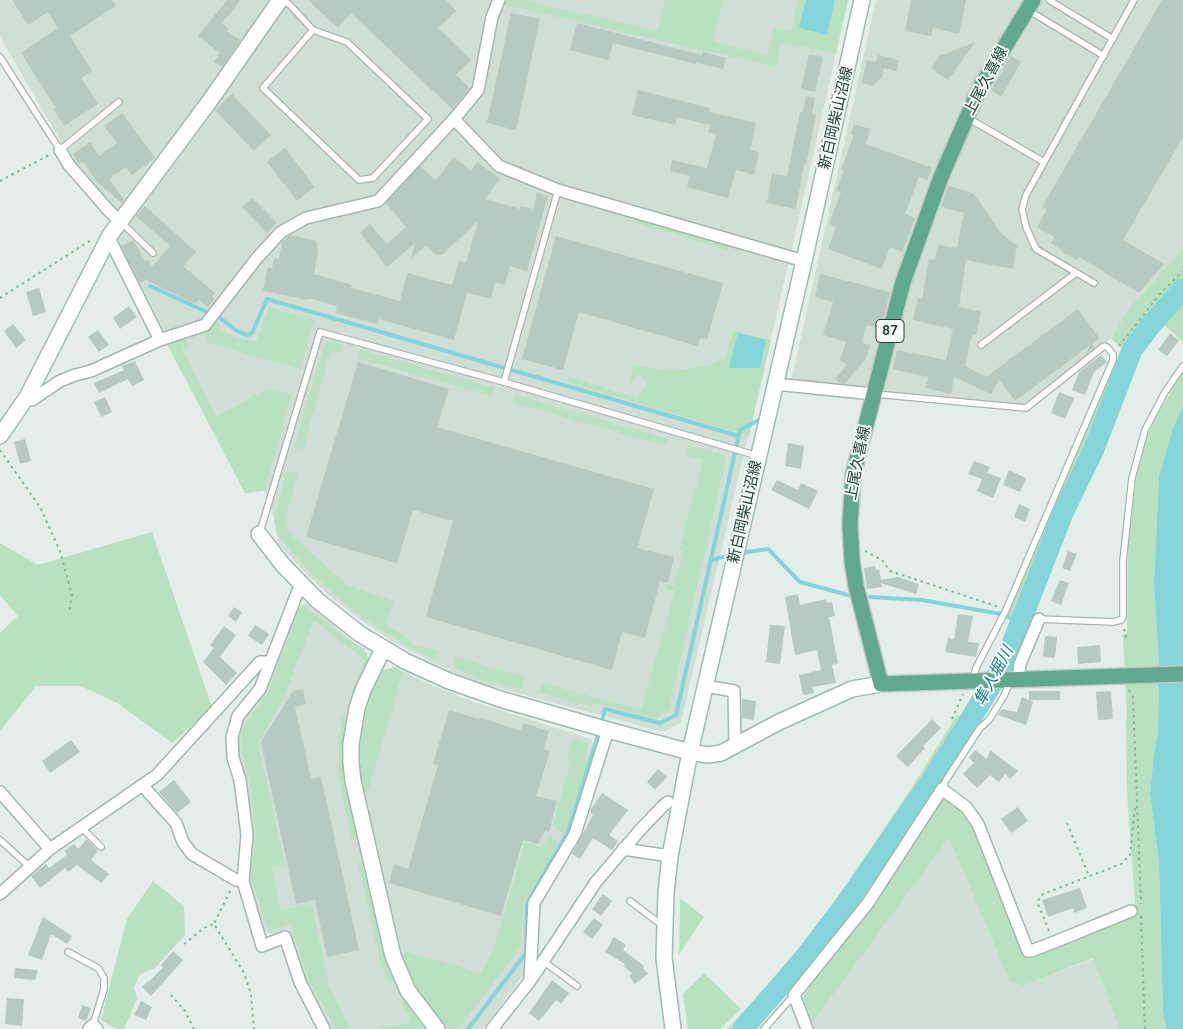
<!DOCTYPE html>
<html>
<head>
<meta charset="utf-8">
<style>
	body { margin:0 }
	canvas { display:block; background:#e2eee7 }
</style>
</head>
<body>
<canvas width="1183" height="1029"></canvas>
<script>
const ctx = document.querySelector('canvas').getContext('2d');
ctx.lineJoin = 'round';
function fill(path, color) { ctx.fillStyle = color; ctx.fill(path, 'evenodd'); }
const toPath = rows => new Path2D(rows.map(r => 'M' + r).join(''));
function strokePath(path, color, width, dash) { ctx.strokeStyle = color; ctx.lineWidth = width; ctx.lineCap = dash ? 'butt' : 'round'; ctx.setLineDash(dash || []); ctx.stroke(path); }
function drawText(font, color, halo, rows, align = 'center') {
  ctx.font = font + ' Quicksand,"Noto Sans JP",sans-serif'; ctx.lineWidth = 4; ctx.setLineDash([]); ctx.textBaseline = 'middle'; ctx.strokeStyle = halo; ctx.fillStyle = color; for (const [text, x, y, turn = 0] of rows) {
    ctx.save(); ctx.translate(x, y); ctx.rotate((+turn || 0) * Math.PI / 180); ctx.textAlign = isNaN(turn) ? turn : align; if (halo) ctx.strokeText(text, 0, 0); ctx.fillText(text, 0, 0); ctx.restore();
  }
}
fill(toPath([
	[0,0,273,0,202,102,118,212,113,212,101,193,77,169,0,37],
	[288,0,848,0,792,248,681,722,664,732,487,685,452,672,393,642,357,617,331,597,307,575,276,540,279,537,277,535,274,518,265,491,245,493,116,247,117,235],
	[876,0,1025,0,971,90,936,169,915,228,868,388,864,390,791,382],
	[1042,0,1183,0,1183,249,1130,307,1111,338,1027,405,884,392,882,389,916,260,921,259,950,172,980,103],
	[306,604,309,604,351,640,365,649,368,661,381,671,395,667,429,684,468,700,591,739,597,751,571,833,529,904,525,973,483,1029,328,1029,325,1018,315,1004,304,978,288,929,271,934,264,931,247,876,236,745,241,719,294,610,299,610,300,606],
	[949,838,1010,982,1023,986,1137,942,1140,1029,814,1029,812,1023]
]), '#d0ded6');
fill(toPath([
	[506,0,523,0,658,31,665,0,723,0,713,42,767,55,774,28,791,32,798,0,848,0,836,54,781,42,776,67,505,5],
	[638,219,729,246,728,250,637,223],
	[1183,249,1183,280,1150,313,1125,351,1097,417,1082,460,1051,523,1014,612,1011,616,1006,614,1122,349,1111,338,1130,307],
	[1183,305,1183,342,1164,325],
	[269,307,314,320,300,369,209,343,203,330,208,329,217,319,221,330,236,339,256,341],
	[734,331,771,340,749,436,567,382,569,377,637,398,648,382,638,374,633,381,630,381,633,365,664,370,684,370,712,364,725,358],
	[184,337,189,345,182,349,216,416,269,388,291,394,265,490,245,493,168,345],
	[331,341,342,344,340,353,330,352,303,450,294,447,324,345],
	[360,350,495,388,492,396,357,358],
	[1183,372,1183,406,1173,428,1159,476,1154,584,1159,664,1158,730,1153,762,1150,793,1159,864,1163,1011,1166,1029,1120,1029,1093,958,1023,986,1010,982,949,838,812,1023,803,998,805,994,941,800,948,798,971,824,1025,956,1028,957,1131,915,1136,916,1127,793,1126,719,1127,718,1123,635,1127,633,1128,545,1138,467,1146,439,1158,413],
	[514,394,668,439,665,446,512,402],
	[688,445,724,455,725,463,669,710,656,719,595,703,592,707,540,693,543,683,641,710,675,591,666,589,668,584,673,586,684,551,679,550,685,532,684,531,703,460,686,455],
	[287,471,298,473,285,518,288,532,347,585,394,600,385,626,394,629,409,639,414,645,437,650,436,660,395,639,357,614,309,571,277,535,274,518],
	[152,532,212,707,172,743,119,704,81,686,36,686,0,731,0,633,18,616,0,595,0,543,38,565],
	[303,605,367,654,368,661,354,693,352,691,365,660,314,620,282,701,258,743,285,864,271,867,281,910,312,904,329,986,350,1029,334,1029,327,1012,317,996,307,976,291,924,271,930,267,927,251,877,256,836,249,775,242,753,240,741,244,726,268,693,300,606],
	[455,657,525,677,522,689,483,680,454,668],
	[395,667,403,672,366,798,361,777,359,752,364,716,368,699,381,671],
	[957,715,962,717,851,891,834,915,800,955,760,998,746,1018,735,1029,727,1029,783,968,836,900,912,787],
	[342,717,347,718,343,748,343,770,358,839,352,840,339,780,338,746],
	[970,723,976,725,864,896,798,980,755,1029,746,1029,839,921,878,866],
	[573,738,588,743,585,759,589,760,565,834,553,826,571,760,567,758],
	[550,836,559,844,524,902,520,948,458,1029,449,1029,429,1008,416,991,402,959,405,951,481,973,493,951,525,842,541,847],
	[362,861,381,943,386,963,393,980,390,984,381,964,358,862],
	[153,881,184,906,185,935,154,969,141,973,134,987,137,998,124,1029,116,1029,101,1020,127,919],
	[680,898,704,917,679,955],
	[704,973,741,1009,720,1029,688,1029,683,994],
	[404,1000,425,1029,374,1029,408,1023,410,1016,402,1005]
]), '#b9e1bf');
fill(toPath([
	[806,0,835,0,827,35,799,28],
	[738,333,766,340,760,368,729,368],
	[1183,406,1183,1029,1166,1029,1163,1012,1159,864,1150,793,1153,762,1158,730,1159,664,1154,584,1159,476,1173,428]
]), '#84d5d9');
strokePath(toPath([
	[150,286,220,318,237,331,248,335,252,333,267,299,739,436],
	[740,553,768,549,800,582,852,596],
	[711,560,731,555],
	[870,597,922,600,1001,614],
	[1006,616,1020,621],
	[601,725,605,709,660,723,676,715,740,430,761,419],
	[468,1029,526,953,527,903,568,832,599,732]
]), '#84d5d9', 4);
strokePath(toPath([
	[743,1029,806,956,847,902,930,783,964,730,1005,662,1063,513,1094,449,1132,350,1151,325,1183,289]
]), '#84d5d9', 21);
fill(toPath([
	[12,0,112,0,116,6,70,36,92,71,81,78,98,104,64,126,53,109,56,108,21,53,58,28,48,12,28,25],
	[227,0,241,0,222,23,229,29,227,31,240,40,222,67,214,62,220,53,198,36],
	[308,0,446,0,456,11,438,28,471,60,456,75,470,88,452,109,351,13,338,28],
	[911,0,966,0,959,34,933,28,931,36,905,31],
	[1162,0,1183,0,1183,137,1123,240,1164,264,1139,293,1079,257,1077,260,1061,251,1062,250,1051,243,1054,237,1037,227,1047,210,1042,207],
	[511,13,540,19,516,130,487,123],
	[577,23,702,55,703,52,726,58,723,69,697,63,696,64,613,43,608,60,570,50],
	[975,42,948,80,931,68,940,56],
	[809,54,823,57,815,92,801,89],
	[878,55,899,60,897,71,884,68,882,77,873,86,862,83,867,60,876,62],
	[1011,56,1021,62,1001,97,991,90],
	[638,90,710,108,709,112,756,123,750,150,759,153,754,175,736,170,728,198,687,187,690,176,670,171,672,160,707,168,716,134,708,132,710,125,677,117,675,125,632,115],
	[232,94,271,135,254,151,215,110],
	[806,96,815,98,812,114,816,115,806,165,804,164,796,209,767,203,772,173,787,176,800,112,803,112],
	[122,113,155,158,132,175,126,167,109,179,124,200,121,203,100,184,99,185,83,162,79,164,73,154,90,142,99,156,117,143,104,126],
	[854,124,870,129,866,144,932,168,927,180,919,177,905,214,915,218,902,252,890,247,882,269,828,249,836,227,829,224,841,192,836,191,844,170,841,170,854,135,851,134],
	[285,148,315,187,297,201,267,162],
	[454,157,471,171,477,162,500,178,485,199,520,209,521,206,533,209,537,193,548,196,527,271,510,266,505,285,495,282,491,299,467,293,454,340,379,319,377,324,335,313,337,306,308,298,308,300,263,291,268,267,272,268,274,258,279,259,282,242,290,235,316,241,318,252,314,274,352,285,351,288,400,301,407,273,452,285,459,261,466,263,478,221,442,255,434,254,426,245,411,258,415,243,387,267,360,232,370,224,387,244,406,227,386,203,420,166,436,180],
	[948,186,973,193,1001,233,1017,246,1013,269,966,260,959,307,981,312,976,335,972,334,965,366,986,377,1078,309,1099,338,1092,344,1095,347,1086,354,1090,345,1015,401,999,379,991,394,954,377,951,394,925,388,928,377,893,369,897,350,946,360,953,329,913,320,918,298,922,299,929,259,935,260,938,245,957,248,964,213,941,207],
	[252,198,277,223,267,233,242,207],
	[145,206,196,252,183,266,215,293,212,297,215,299,208,307,199,299,195,304,146,280,140,283,121,246,133,240,145,261,148,260,152,267,170,246,136,216],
	[556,236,723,283,707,340,700,338,698,346,579,312,563,370,522,359],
	[820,274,890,292,881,329,866,325,862,343,870,345,866,359,844,384,840,383,835,379,847,365,840,360,846,342,823,335,833,302,815,297],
	[39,288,46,312,33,316,26,292],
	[129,306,137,317,120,329,113,318],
	[13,324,26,340,16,348,4,331],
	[98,330,109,345,99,352,88,337],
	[1170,333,1179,340,1167,356,1158,350],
	[1101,355,1107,362,1094,372,1085,395,1072,390,1079,372],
	[135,361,144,380,132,386,128,379,99,393,94,383,124,370,122,366],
	[358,362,449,389,437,427,654,489,637,548,674,557,668,583,660,581,645,638,622,632,612,670,426,617,453,521,413,510,397,563,306,537],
	[1059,392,1074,398,1065,419,1051,413],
	[105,397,112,412,101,417,94,402],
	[25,439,31,461,20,464,14,442],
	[788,443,804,446,801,469,785,466],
	[974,461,990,467,987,473,1001,478,993,498,977,491,982,479,968,474],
	[1009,470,1026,478,1020,492,1003,485],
	[777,480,798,490,801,483,818,491,809,509,771,490],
	[1019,504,1030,509,1025,522,1014,517],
	[1068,551,1077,554,1070,571,1062,568],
	[875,566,876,570,879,569,881,580,898,577,919,584,916,594,881,583,882,587,867,589,864,568],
	[1060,580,1069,583,1061,605,1051,601],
	[798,594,800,605,826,599,827,603,832,602,835,616,829,617,838,663,832,665,836,683,812,687,814,693,803,695,799,675,821,670,817,650,795,655,785,597],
	[234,607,242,612,236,622,228,616],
	[958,614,973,616,968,642,979,643,976,657,945,652,948,638,954,639],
	[255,625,269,634,262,645,248,636],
	[770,625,785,626,780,664,766,662],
	[224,626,236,635,220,657,237,673,226,685,203,662,214,648,210,645],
	[1045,636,1057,637,1055,658,1043,657],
	[1100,645,1101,662,1078,664,1077,647],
	[303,689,306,704,295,707,311,779,321,777,359,950,327,957,315,900,296,904,261,742,293,691],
	[1029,691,1060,691,1060,700,1030,700,1033,702,1026,725,998,715,1002,709,1017,712,1022,697,1029,700],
	[1111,691,1113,719,1098,720,1096,692],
	[742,699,756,701,754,720,742,718],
	[449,710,479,719,479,717,521,731,523,723,549,731,544,749,550,751,536,796,557,801,549,832,545,831,538,844,523,840,501,916,389,883,394,864,408,869,438,765,433,764],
	[932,719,941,728,923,746,925,748,908,767,896,756],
	[71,740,80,752,50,773,42,761],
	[975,750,987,759,990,750,1018,771,1010,779,1005,774,999,782,990,775,977,788,963,774,974,763,969,758],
	[658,769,667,777,655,790,647,782],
	[174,780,191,802,177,813,159,792],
	[602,793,628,810,609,835,618,841,612,850,593,838,580,859,572,854,593,815,590,812,590,811],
	[1018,807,1028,821,1011,833,1001,819],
	[87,839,98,851,91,860,109,874,101,883,77,865,68,872,65,868,40,888,31,876,46,864,49,868,67,855,64,851,74,844,78,849],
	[1080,888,1087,908,1074,913,1073,908,1048,917,1042,900],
	[603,894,612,901,601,916,592,909],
	[43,917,72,936,67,944,51,934,42,960,28,955],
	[594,918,603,925,592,939,583,932],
	[614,937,626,945,623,950,644,966,643,968,648,974,635,984,629,976,632,973,623,966,625,964,605,952],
	[173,951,183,960,151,996,142,987,148,981,149,982,163,967,161,965],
	[15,968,38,970,35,980,14,978],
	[552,980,569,993,561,1004,556,1000,539,1021,529,1013],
	[7,998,24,999,22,1026,5,1024],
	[141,1001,152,1007,146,1020,134,1015],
	[82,1005,91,1008,86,1021,78,1018]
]), '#b7c9c0');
const lane = toPath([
	[283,0,290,5,313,30,347,42,428,119,373,178,359,180,263,88,313,30],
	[1049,0,1113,39],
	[1028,10,1104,56],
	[0,57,60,150,119,102],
	[968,118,1044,162],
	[120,221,153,253],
	[1094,283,1036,249,1026,227,1022,209,1026,195,1134,0],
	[981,345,1076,273],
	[504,382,558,190],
	[875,394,1026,408,1104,346,1107,347,1113,354,1113,360,1006,610,976,668,973,680],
	[260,532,320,332,504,382,758,456],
	[1039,619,1113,622,1121,620,1123,617,1123,561,1132,478,1145,430,1165,392,1183,366],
	[942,789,946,780,980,728,989,720,1004,696,1010,681],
	[81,827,101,847],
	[0,840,30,867],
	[630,901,662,925],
	[68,952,98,968,104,978,104,989,93,1025],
	[543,961,577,986],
	[764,1029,794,995]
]);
const street = toPath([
	[454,119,499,166,558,190,804,261],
	[60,150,69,165,109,211,120,221],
	[109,238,160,340],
	[775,384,873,394],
	[27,397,32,400,60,381,75,375,91,371,160,340,205,325,257,258,281,232,306,218,378,201,454,119,478,90,492,17,499,0],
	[301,583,260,689,238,716,232,737,233,758,240,780,247,835,243,881,262,946,285,937,300,982,324,1029],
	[1018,679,1020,664,1039,619],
	[705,686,734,691,735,746],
	[142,785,176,823,183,842,192,854,236,880,243,881],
	[0,792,50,849],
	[623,849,670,856],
	[0,894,50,849,157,775,260,662,270,662],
	[530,979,534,903,575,834,608,730],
	[89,1029,93,1025,97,1029],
	[492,1029,530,981,596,882,640,830,663,806,668,802],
	[807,1029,794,995,868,903,942,789,966,807,978,824,1028,951,1031,951,1052,943,1131,911]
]);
const secondary = toPath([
	[0,436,27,397,110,235,209,102,280,0],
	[259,534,283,565,317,600,360,634,405,661,449,681,500,699,608,730,690,752,708,755,721,753,779,722,852,689,881,684],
	[383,649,363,690,357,708,351,744,351,763,353,781,393,956,408,991,437,1029],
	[673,1029,664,958,666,893,670,856,690,752,804,261,862,0]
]);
const primary = toPath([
	[1033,0,981,86,967,117,941,177,903,282,853,475,850,525,852,561,856,586,881,684,1183,674]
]);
strokePath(lane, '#a4b7ae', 8);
strokePath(street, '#a4b7ae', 14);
strokePath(secondary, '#9fbbae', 18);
strokePath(primary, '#c1cac6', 18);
strokePath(toPath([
	[0,181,51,154],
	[0,298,91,240],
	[1119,346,1160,294,1183,271],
	[0,450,40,507,60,551,72,595,69,612],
	[865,551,882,560,890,571,999,607],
	[1124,629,1127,641],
	[1129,690,1133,697,1141,904],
	[952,719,963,694],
	[1067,823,1089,876],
	[230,891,214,924,244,973,251,994,254,1029],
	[1141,916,1145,1029],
	[1049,931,1038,904,1039,898,1043,894,1121,864,1130,855,1135,807],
	[184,944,204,928,214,924],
	[171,995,185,1011,194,1029]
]), '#7fb59e', 2, [2.5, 4]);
strokePath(lane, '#fff', 5.5);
strokePath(street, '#fff', 11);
strokePath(secondary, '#fff', 15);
strokePath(primary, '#62a88e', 15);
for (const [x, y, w] of [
	[890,331,28]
]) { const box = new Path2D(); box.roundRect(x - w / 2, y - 11.5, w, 23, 4); ctx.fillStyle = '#f3faf6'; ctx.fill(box); strokePath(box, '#204135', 1); }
drawText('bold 14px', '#204135', null, [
	["87",890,331]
]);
drawText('15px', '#204135', '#f3faf6', [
	["上尾久喜線",986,81,-62],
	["新白岡柴山沼線",836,118,-77],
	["上尾久喜線",858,463,-79],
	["新白岡柴山沼線",745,512,-77]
]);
drawText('italic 16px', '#137e85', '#f3faf6', [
	["隼人堀川",994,676,-62]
]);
</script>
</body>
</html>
